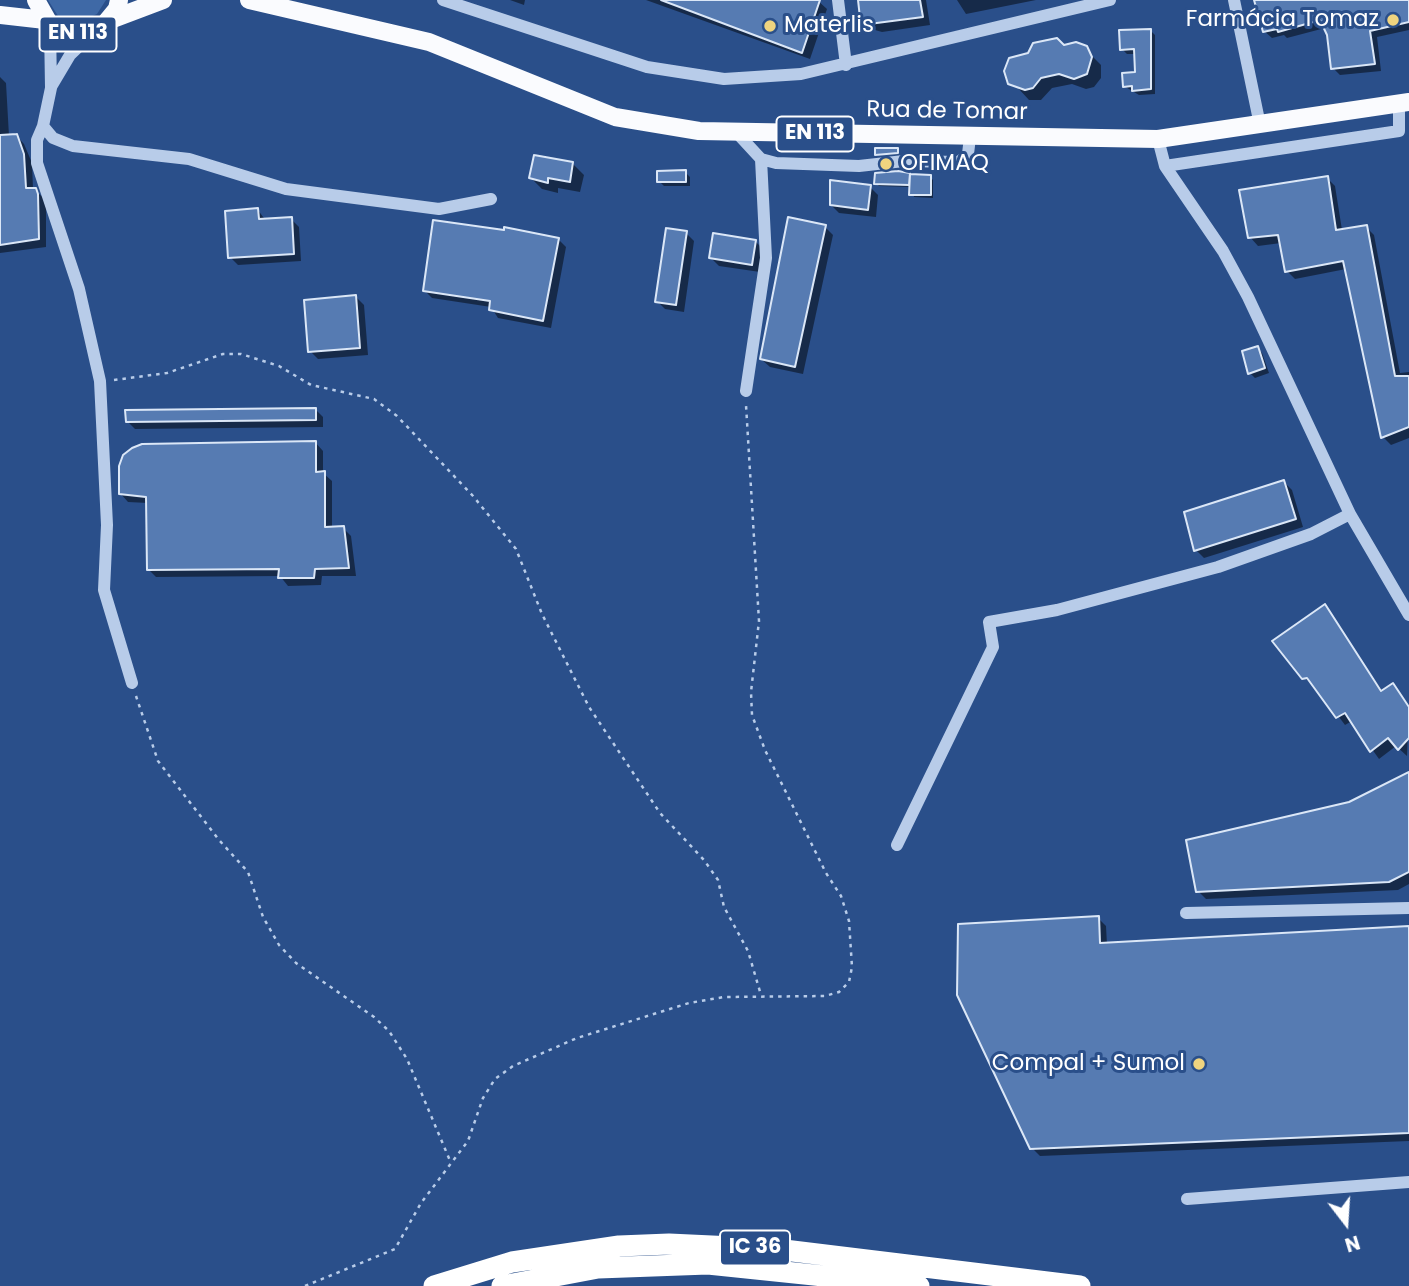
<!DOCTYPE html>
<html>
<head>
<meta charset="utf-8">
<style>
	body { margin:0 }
	#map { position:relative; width:1409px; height:1286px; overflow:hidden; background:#2a4f8a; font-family:Poppins,sans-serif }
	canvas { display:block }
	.north { position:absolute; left:1311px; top:1188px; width:70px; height:70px; -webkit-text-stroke:5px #2a4f8a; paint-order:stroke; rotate:163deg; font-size:19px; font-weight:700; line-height:28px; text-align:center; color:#fff }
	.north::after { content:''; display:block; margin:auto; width:24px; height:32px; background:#fff; clip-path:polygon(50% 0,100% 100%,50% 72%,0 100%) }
</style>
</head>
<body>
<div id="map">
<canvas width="1409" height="1286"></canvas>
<div class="north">N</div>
</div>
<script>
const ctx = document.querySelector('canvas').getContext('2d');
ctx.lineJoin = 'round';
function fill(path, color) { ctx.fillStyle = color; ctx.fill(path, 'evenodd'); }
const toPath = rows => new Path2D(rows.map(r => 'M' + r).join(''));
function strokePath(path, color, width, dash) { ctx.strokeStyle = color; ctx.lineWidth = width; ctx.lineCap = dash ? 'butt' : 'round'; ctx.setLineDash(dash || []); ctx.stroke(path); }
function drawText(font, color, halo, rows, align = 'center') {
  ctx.font = font + ' Poppins,sans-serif'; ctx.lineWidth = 6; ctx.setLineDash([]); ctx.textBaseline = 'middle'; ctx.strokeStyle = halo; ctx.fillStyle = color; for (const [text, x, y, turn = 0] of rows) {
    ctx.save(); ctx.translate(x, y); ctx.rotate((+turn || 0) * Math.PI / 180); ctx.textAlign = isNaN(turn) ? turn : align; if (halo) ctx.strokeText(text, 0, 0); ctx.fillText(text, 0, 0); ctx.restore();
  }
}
fill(toPath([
	[48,0,106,0,97,14,78,22,58,16]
]), '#3f69a6');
fill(toPath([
	[510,0,525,0,524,5],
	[646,0,817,0,827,9,810,59],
	[860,0,926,0,930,25,882,32,875,30,862,17],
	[957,0,1036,0,966,14],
	[1256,0,1409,0,1409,30,1377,37,1381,71,1340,75,1333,68,1325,28,1287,38,1284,35,1272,38,1264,31],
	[1150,30,1155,35,1155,94,1139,95,1124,86,1137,73,1136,54,1127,54,1122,49],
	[1081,45,1101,65,1101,78,1094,87,1086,89,1072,84,1052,88,1041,100,1029,100,1006,75,1008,63,1013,57],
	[0,77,6,83,9,136,16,135,24,144,32,163,33,189,44,198,46,204,46,247,0,253],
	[897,150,899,154,877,155],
	[573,164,584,175,580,192,558,188,558,193,542,189,531,178],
	[685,172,690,177,690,186,664,186,659,181],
	[909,174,930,177,933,180,933,198,914,197,911,187,879,186,876,183],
	[1327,178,1335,186,1342,230,1366,227,1374,235,1400,373,1409,372,1409,438,1391,445,1383,437,1346,269,1295,279,1287,271,1281,243,1258,246,1250,237],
	[831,182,870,187,878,195,876,217,839,213,831,205],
	[258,210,266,221,291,219,299,227,301,261,238,265,230,257],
	[825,227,833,235,803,374,770,367,761,359],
	[686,233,694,241,684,312,665,309,657,301],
	[558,239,566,247,551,328,498,318,491,307,432,298,424,290],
	[755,241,763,249,760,272,719,266,711,258],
	[356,297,364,305,368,355,318,359,310,351],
	[1257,348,1262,353,1269,373,1255,378,1250,373],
	[315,409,323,417,323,427,135,429,127,421],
	[315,442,323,451,323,473,332,481,332,528,343,528,351,536,356,576,322,576,321,585,288,586,280,576,156,577,148,569,148,503,128,502,120,493],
	[1284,482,1292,490,1303,527,1204,558,1196,550],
	[1325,607,1383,692,1393,685,1409,706,1407,756,1396,746,1379,759,1352,721,1345,725,1315,685,1304,678],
	[1409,774,1409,884,1398,890,1206,899,1198,891],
	[1098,918,1106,926,1107,945,1409,927,1409,1141,1040,1156,1032,1148]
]), '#0007');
const building = toPath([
	[661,0,820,0,802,53,661,0],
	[858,0,920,0,923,17,869,24,860,18,858,0],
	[1254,0,1409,0,1409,22,1370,31,1375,64,1331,69,1327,35,1320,20,1278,32,1277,29,1263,32,1254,0],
	[1151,29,1151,89,1132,91,1132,86,1123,87,1122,73,1135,72,1134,49,1120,50,1119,30,1151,29],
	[1057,38,1064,45,1076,42,1087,46,1092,57,1087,74,1074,79,1059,74,1041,78,1033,88,1025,90,1008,84,1004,71,1009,58,1028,53,1033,43,1057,38],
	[17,134,24,154,26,188,36,188,38,194,39,239,0,245,0,135,17,134],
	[875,148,898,148,898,153,875,155,875,148],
	[534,155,573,162,570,182,548,178,548,183,529,178,534,155],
	[686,170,686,182,657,182,657,171,686,170],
	[898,171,910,173,909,185,874,184,875,173,898,171],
	[910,174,931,175,931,195,909,195,910,174],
	[1328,176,1336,230,1367,225,1395,376,1409,376,1409,427,1381,438,1343,261,1285,272,1278,235,1248,238,1239,190,1328,176],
	[830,180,871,185,868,210,830,205,830,180],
	[258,208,259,219,292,217,294,254,228,258,225,211,258,208],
	[788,217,826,225,795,367,760,359,788,217],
	[433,220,504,230,504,227,559,238,543,321,489,310,490,301,423,291,433,220],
	[666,228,687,231,676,305,655,302,666,228],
	[713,233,756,240,752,265,709,258,713,233],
	[356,295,360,348,308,352,304,300,356,295],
	[1258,346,1265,368,1248,374,1242,351,1258,346],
	[316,408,316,420,126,422,125,410,316,408],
	[316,441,316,472,325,471,325,527,344,526,349,568,315,569,314,578,278,578,279,569,147,570,146,497,119,494,119,466,123,455,132,448,142,444,316,441],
	[1284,480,1296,519,1194,551,1184,512,1284,480],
	[1325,604,1381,691,1393,683,1409,707,1409,738,1398,750,1388,738,1370,752,1345,713,1336,718,1307,678,1302,679,1272,641,1325,604],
	[1409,772,1409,872,1389,882,1196,892,1186,840,1349,802,1409,772],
	[1099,916,1100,943,1409,926,1409,1133,1030,1149,957,995,958,924,1099,916]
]);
fill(building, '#567bb2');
strokePath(building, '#dbe7f7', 2);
strokePath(toPath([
	[114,380,167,373,223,354,241,354,279,366,311,385,374,399,397,416,473,496,516,549,542,614,589,707,660,813,704,860,718,880,724,907,748,951,761,995],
	[136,696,158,761,219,840,248,872,263,917,279,945,296,963,374,1017,389,1031,407,1059,451,1163],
	[305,1286,395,1249,421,1203,468,1141,483,1098,495,1079,513,1066,577,1038,689,1003,724,997,825,996,839,992,849,982,852,967,849,921,841,896,826,873,765,750,752,715,751,692,759,621,746,405]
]), '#b8cce9', 2.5, [3.5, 5]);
strokePath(toPath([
	[443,0,647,67,724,79,801,74,1110,0],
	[838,0,846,65],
	[1234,0,1260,125],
	[50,25,51,88,43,126,37,140,37,163,79,289,100,381,107,525,104,590,132,683],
	[51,87,70,55,93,33],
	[43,126,53,138,73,146,189,159,286,189,439,209,491,199],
	[737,133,761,159,776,163,859,166,904,161,959,162,968,154,970,137],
	[1158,139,1165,166,1223,251,1248,297,1350,514,1409,615],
	[1165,166,1399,131,1399,103],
	[746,391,766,258,761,159],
	[897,845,993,647,989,622,1057,610,1218,567,1311,534,1350,514],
	[1186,913,1409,908],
	[1187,1199,1409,1182]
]), '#b8cce9', 12);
strokePath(toPath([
	[36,0,50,25,69,34,82,34,103,26,117,9,119,0],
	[249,0,429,42,615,117,699,131,1158,139,1409,102],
	[0,15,45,20],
	[110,20,163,0]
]), '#fafbfe', 18);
strokePath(toPath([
	[434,1286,512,1262,619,1246,669,1244,776,1249,1080,1286],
	[502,1286,598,1268,708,1264,919,1286]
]), '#fff', 21);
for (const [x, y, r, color] of [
	[1393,20,7,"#efd47f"],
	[770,26,7,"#efd47f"],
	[886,164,7,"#efd47f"],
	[1199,1064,7,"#efd47f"]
]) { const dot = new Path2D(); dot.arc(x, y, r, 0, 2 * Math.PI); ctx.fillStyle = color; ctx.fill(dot); strokePath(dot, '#2a4f8a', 2.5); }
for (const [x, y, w] of [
	[78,34,77],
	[815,134,77],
	[755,1248,70]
]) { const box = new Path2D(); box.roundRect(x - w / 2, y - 17.5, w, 35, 5); ctx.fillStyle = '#2a4f8a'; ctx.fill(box); strokePath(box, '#fff', 2); }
drawText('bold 21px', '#fff', null, [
	["EN 113",78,34],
	["EN 113",815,134],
	["IC 36",755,1248]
]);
drawText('23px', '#fff', '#2a4f8a', [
	["Farmácia Tomaz",1379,20],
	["Materlis",784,26,"left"],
	["OFIMAQ",900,164,"left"],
	["Compal + Sumol",1185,1064]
], 'right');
drawText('23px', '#fff', '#2a4f8a', [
	["Rua de Tomar",947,112,1]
]);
</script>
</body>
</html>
